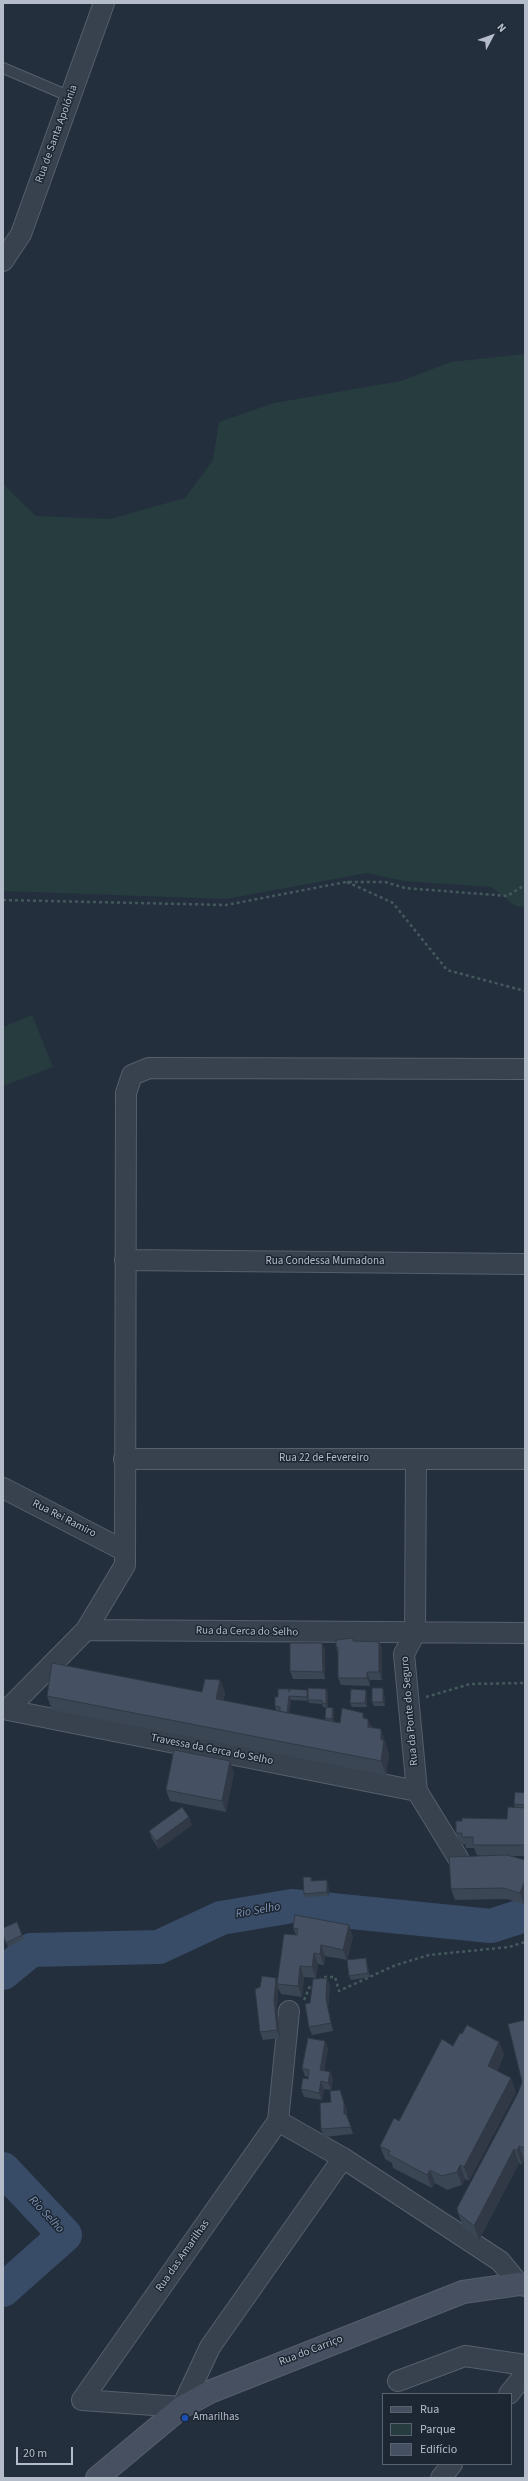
<!DOCTYPE html>
<html>
<head>
<meta charset="utf-8">
<style>
	body { margin:0 }
	#map { position:relative; width:528px; height:2481px; overflow:hidden; background:#242f3e; font-family:"Source Sans 3",sans-serif }
	canvas { display:block }
	.frame { position:absolute; inset:0; border:4px solid #b4bcc9; pointer-events:none }
	.legend { position:absolute; left:382px; top:2393px; width:130px; height:72px; box-sizing:border-box; background:#1d2633; border:1px solid #59626f; margin:0; padding:5px 7px; list-style:none; font-size:12px; color:#b4bcc9 }
	.legend li { display:flex; align-items:center; gap:8px; height:20px }
	.legend b { width:20px; border:1px solid #59626f }
	.north { position:absolute; left:472px; top:16px; width:40px; height:40px; -webkit-text-stroke:3px #1d2633; paint-order:stroke; rotate:49deg; font-size:11px; font-weight:700; line-height:16px; text-align:center; color:#b4bcc9 }
	.north::after { content:''; display:block; margin:auto; width:14px; height:18px; background:#b4bcc9; clip-path:polygon(50% 0,100% 100%,50% 72%,0 100%) }
	.scale { position:absolute; left:16px; top:2447px; width:57px; height:18px; box-sizing:border-box; border:2px solid #b4bcc9; border-top:0; padding-left:5px; font-size:12px; line-height:14px; white-space:nowrap; color:#b4bcc9; -webkit-text-stroke:3px #1d2633; paint-order:stroke }
</style>
</head>
<body>
<div id="map">
<canvas width="528" height="2481"></canvas>
<div class="frame"></div>
<ul class="legend">
<li><b style="height:5px;background:#465061"></b>Rua</li>
<li><b style="height:11px;background:#263c3f"></b>Parque</li>
<li><b style="height:11px;background:#455162"></b>Edifício</li>
</ul>
<div class="north">N</div>
<div class="scale">20 m</div>
</div>
<script>
const ctx = document.querySelector('canvas').getContext('2d');
ctx.lineJoin = 'round';
function fill(path, color) { ctx.fillStyle = color; ctx.fill(path, 'evenodd'); }
const toPath = rows => new Path2D(rows.map(r => 'M' + r).join(''));
function strokePath(path, color, width, dash) { ctx.strokeStyle = color; ctx.lineWidth = width; ctx.lineCap = dash ? 'butt' : 'round'; ctx.setLineDash(dash || []); ctx.stroke(path); }
function drawText(font, color, halo, rows, align = 'center') {
  ctx.font = font + ' "Source Sans 3",sans-serif'; ctx.lineWidth = 3; ctx.setLineDash([]); ctx.textBaseline = 'middle'; ctx.strokeStyle = halo; ctx.fillStyle = color; for (const [text, x, y, turn = 0] of rows) {
    ctx.save(); ctx.translate(x, y); ctx.rotate((+turn || 0) * Math.PI / 180); ctx.textAlign = isNaN(turn) ? turn : align; if (halo) ctx.strokeText(text, 0, 0); ctx.fillText(text, 0, 0); ctx.restore();
  }
}
fill(toPath([
	[525,354,525,907,516,906,491,887,404,881,367,873,226,899,3,891,3,484,36,516,110,519,185,498,213,460,219,422,274,403,401,381,451,362],
	[32,1015,53,1067,3,1086,3,1027]
]), '#263c3f');
strokePath(toPath([
	[3,1973,31,1950,159,1947,221,1918,292,1906,491,1926,525,1915],
	[3,2169,65,2235,3,2290]
]), '#394c67', 34);
const lane = toPath([
	[3,68,71,97]
]);
const street = toPath([
	[3,261,21,234,104,3],
	[125,1260,525,1264],
	[124,1459,525,1459],
	[416,1460,415,1633,404,1654,417,1791,458,1858],
	[3,1488,125,1551],
	[86,1630,525,1633],
	[3,1709,417,1791],
	[8,1709,86,1630,125,1565,126,1093,132,1075,149,1068,525,1069],
	[289,2011,278,2121,82,2400,182,2407,210,2347,343,2158],
	[278,2121,343,2158,500,2261,519,2284],
	[398,2381,465,2356,525,2365],
	[509,2394,525,2374],
	[441,2478,452,2464]
]);
const secondary = toPath([
	[97,2478,182,2407,212,2391,463,2292,519,2284,525,2285]
]);
strokePath(lane, '#565f6c', 12);
strokePath(street, '#565f6c', 22);
strokePath(secondary, '#565f6c', 24);
strokePath(toPath([
	[347,882,393,903,447,970,525,991],
	[3,900,226,905,346,882,385,882,405,888,507,896,525,885],
	[426,1697,470,1684,525,1683],
	[319,1980,323,1977,335,1977,339,1991,396,1965,429,1955,509,1947,525,1942],
	[304,2000,310,1986,315,1983]
]), '#44595c', 2.5, [3, 3]);
strokePath(lane, '#38414e', 10);
strokePath(street, '#38414e', 20);
strokePath(secondary, '#465061', 22);
fill(toPath([
	[353,1638,355,1641,379,1642,382,1649,382,1680,370,1680,370,1686,341,1685,338,1678,338,1654,336,1647],
	[322,1643,325,1650,325,1679,293,1679,290,1671],
	[220,1680,225,1693,223,1701,280,1711,276,1710,275,1706,278,1697,289,1690,308,1692,326,1689,328,1693,328,1708,334,1712,334,1722,340,1723,365,1718,372,1727,386,1743,386,1745,389,1754,386,1775,52,1710,47,1696,202,1692],
	[291,1700,308,1701,308,1700,309,1703,322,1704,323,1707,326,1708,325,1718,326,1720,289,1713],
	[366,1690,367,1694,367,1707,352,1707,350,1703],
	[384,1692,385,1706,374,1706,372,1702],
	[234,1772,226,1812,170,1801,166,1790],
	[525,1793,525,1856,512,1856,525,1860,525,1901,524,1904,507,1899,455,1900,451,1889,484,1856,477,1855,474,1848,466,1848,465,1844,460,1844,456,1833,507,1819,515,1808,514,1804],
	[192,1825,159,1849,152,1839,149,1831],
	[311,1877,312,1881,328,1884,329,1896,305,1897,304,1894],
	[17,1922,24,1939,8,1947,3,1935],
	[293,1928,353,1936,347,1960,366,1958,367,1962,370,1977,351,1980,349,1976,347,1960,325,1956,324,1965,318,1964,316,1978,304,1977,302,1997,281,1994,278,1988,277,2007,280,2038,263,2040,260,2032,260,1987,276,1978,277,1982,296,1935],
	[327,1978,330,1986,328,2007,333,2031,312,2035,309,2027,310,2003],
	[525,2020,525,2160,524,2159,522,2165,519,2163,479,2240,463,2227,458,2213,518,2093,522,2082],
	[462,2034,499,2042,504,2055,497,2071,516,2092,469,2181,465,2179,462,2185,447,2190,435,2183,432,2188,393,2168,392,2163,385,2159,380,2146,399,2121],
	[325,2041,328,2049,324,2070,330,2072,333,2079,331,2090,324,2089,322,2100,304,2097,301,2089,308,2079,308,2077,305,2076,302,2068],
	[347,2110,347,2115,353,2134,324,2137,321,2129]
]), '#3b4654');
fill(toPath([
	[379,1642,382,1649,382,1680,379,1672],
	[322,1643,325,1650,325,1679,323,1672],
	[367,1672,370,1680,370,1686,367,1678],
	[220,1680,225,1693,221,1713,216,1699],
	[383,1688,384,1692,385,1706,383,1702],
	[326,1689,328,1693,328,1708,326,1704],
	[307,1690,309,1693,308,1701,307,1697],
	[366,1690,367,1694,367,1707,365,1703],
	[289,1696,291,1700,288,1719,287,1715],
	[333,1708,334,1712,334,1723,332,1719],
	[363,1713,368,1726,368,1719,373,1732,373,1741,363,1718],
	[381,1729,389,1754,386,1775,381,1761],
	[230,1761,234,1772,226,1812,222,1801],
	[189,1817,192,1825,159,1849,156,1841],
	[327,1880,328,1884,329,1896,327,1892],
	[524,1883,525,1886,525,1901,524,1904,520,1893],
	[349,1925,353,1936,347,1961,343,1950],
	[321,1945,325,1956,324,1965,320,1954],
	[314,1953,318,1964,316,1978,312,1967],
	[366,1958,367,1962,370,1977,368,1973],
	[300,1966,304,1977,302,1997,298,1986],
	[276,1978,278,1988,277,2007,280,2038,277,2030,274,2000],
	[327,1978,330,1986,328,2007,333,2031,331,2023,326,1999],
	[325,2041,328,2049,323,2077,320,2070],
	[499,2042,504,2055,493,2080,488,2066],
	[330,2072,333,2079,331,2090,328,2083],
	[511,2078,516,2092,469,2181,464,2167],
	[321,2081,324,2089,322,2100,319,2093],
	[340,2090,347,2110,347,2115,353,2134,347,2115,344,2114],
	[519,2146,524,2159,522,2165,517,2151],
	[514,2149,519,2163,479,2240,474,2226],
	[460,2165,465,2179,462,2185,457,2172],
	[430,2170,435,2183,432,2188,427,2175]
]), '#303945');
const building = toPath([
	[353,1638,353,1641,379,1642,379,1672,367,1672,367,1678,338,1678,338,1647,336,1647,336,1640,353,1638],
	[290,1643,322,1643,323,1672,290,1671,290,1643],
	[52,1663,202,1692,205,1679,220,1680,216,1699,340,1723,342,1708,363,1713,363,1718,368,1719,368,1727,381,1729,381,1740,384,1740,381,1761,47,1696,52,1663],
	[308,1688,326,1689,326,1704,322,1703,322,1700,308,1700,308,1688],
	[372,1688,383,1688,383,1702,372,1702,372,1688],
	[278,1689,289,1689,289,1692,290,1689,307,1690,307,1697,289,1696,287,1713,280,1711,280,1707,275,1706,275,1697,278,1697,278,1689],
	[351,1689,366,1690,365,1703,350,1703,351,1689],
	[326,1707,333,1708,332,1719,325,1718,326,1707],
	[174,1750,230,1761,222,1801,166,1790,174,1750],
	[515,1792,525,1793,525,1805,514,1804,515,1792],
	[182,1807,189,1817,156,1841,149,1831,182,1807],
	[508,1807,525,1808,525,1845,473,1845,473,1837,462,1837,462,1833,456,1833,456,1821,462,1821,462,1818,507,1819,508,1807],
	[507,1855,525,1860,525,1884,524,1883,520,1893,503,1888,451,1889,449,1857,507,1855],
	[303,1877,311,1877,311,1881,327,1880,327,1892,304,1894,303,1877],
	[295,1915,349,1925,343,1950,321,1945,320,1954,314,1953,312,1967,300,1966,298,1986,277,1984,284,1934,297,1935,298,1929,293,1928,295,1915],
	[17,1922,22,1935,6,1943,3,1935,3,1928,17,1922],
	[366,1958,368,1973,349,1976,347,1960,366,1958],
	[262,1976,276,1978,274,2000,277,2030,260,2032,255,1989,260,1987,262,1976],
	[327,1978,326,1999,331,2023,309,2027,305,2004,310,2003,313,1979,327,1978],
	[525,2020,525,2148,519,2146,517,2151,514,2149,474,2226,458,2213,457,2208,518,2093,522,2082,508,2024,525,2020],
	[467,2025,499,2042,488,2066,511,2078,464,2167,460,2165,457,2172,442,2176,430,2170,427,2175,388,2154,390,2151,380,2146,394,2118,399,2121,442,2039,453,2046,460,2033,462,2034,467,2025],
	[308,2038,325,2041,320,2070,330,2072,328,2083,321,2081,319,2093,301,2089,303,2078,308,2079,309,2070,302,2068,308,2038],
	[340,2090,344,2103,344,2114,346,2114,351,2127,321,2129,320,2103,331,2102,330,2091,340,2090]
]);
fill(building, '#455162');
strokePath(building, '#303945', 1);
for (const [x, y, r, color] of [
	[185,2418,4,"#1a4fb4"]
]) { const dot = new Path2D(); dot.arc(x, y, r, 0, 2 * Math.PI); ctx.fillStyle = color; ctx.fill(dot); strokePath(dot, '#1d2633', 1.5); }
drawText('11px', '#b4bcc9', '#1d2633', [
	["Rua de Santa Apolónia",57,134,-70],
	["Rua Condessa Mumadona",325,1262],
	["Rua 22 de Fevereiro",324,1459],
	["Rua Rei Ramiro",64,1519,27],
	["Rua da Cerca do Selho",247,1632,1],
	["Rua da Ponte do Seguro",410,1711,-95],
	["Travessa da Cerca do Selho",212,1750,11],
	["Rua das Amarilhas",183,2256,-55],
	["Rua do Carriço",311,2351,-21]
]);
drawText('11px', '#b4bcc9', '#1d2633', [
	["Amarilhas",193,2418]
], 'left');
drawText('italic 12px', '#7c92b1', '#1d2633', [
	["Rio Selho",258,1911,-10],
	["Rio Selho",46,2215,47]
]);
</script>
</body>
</html>
